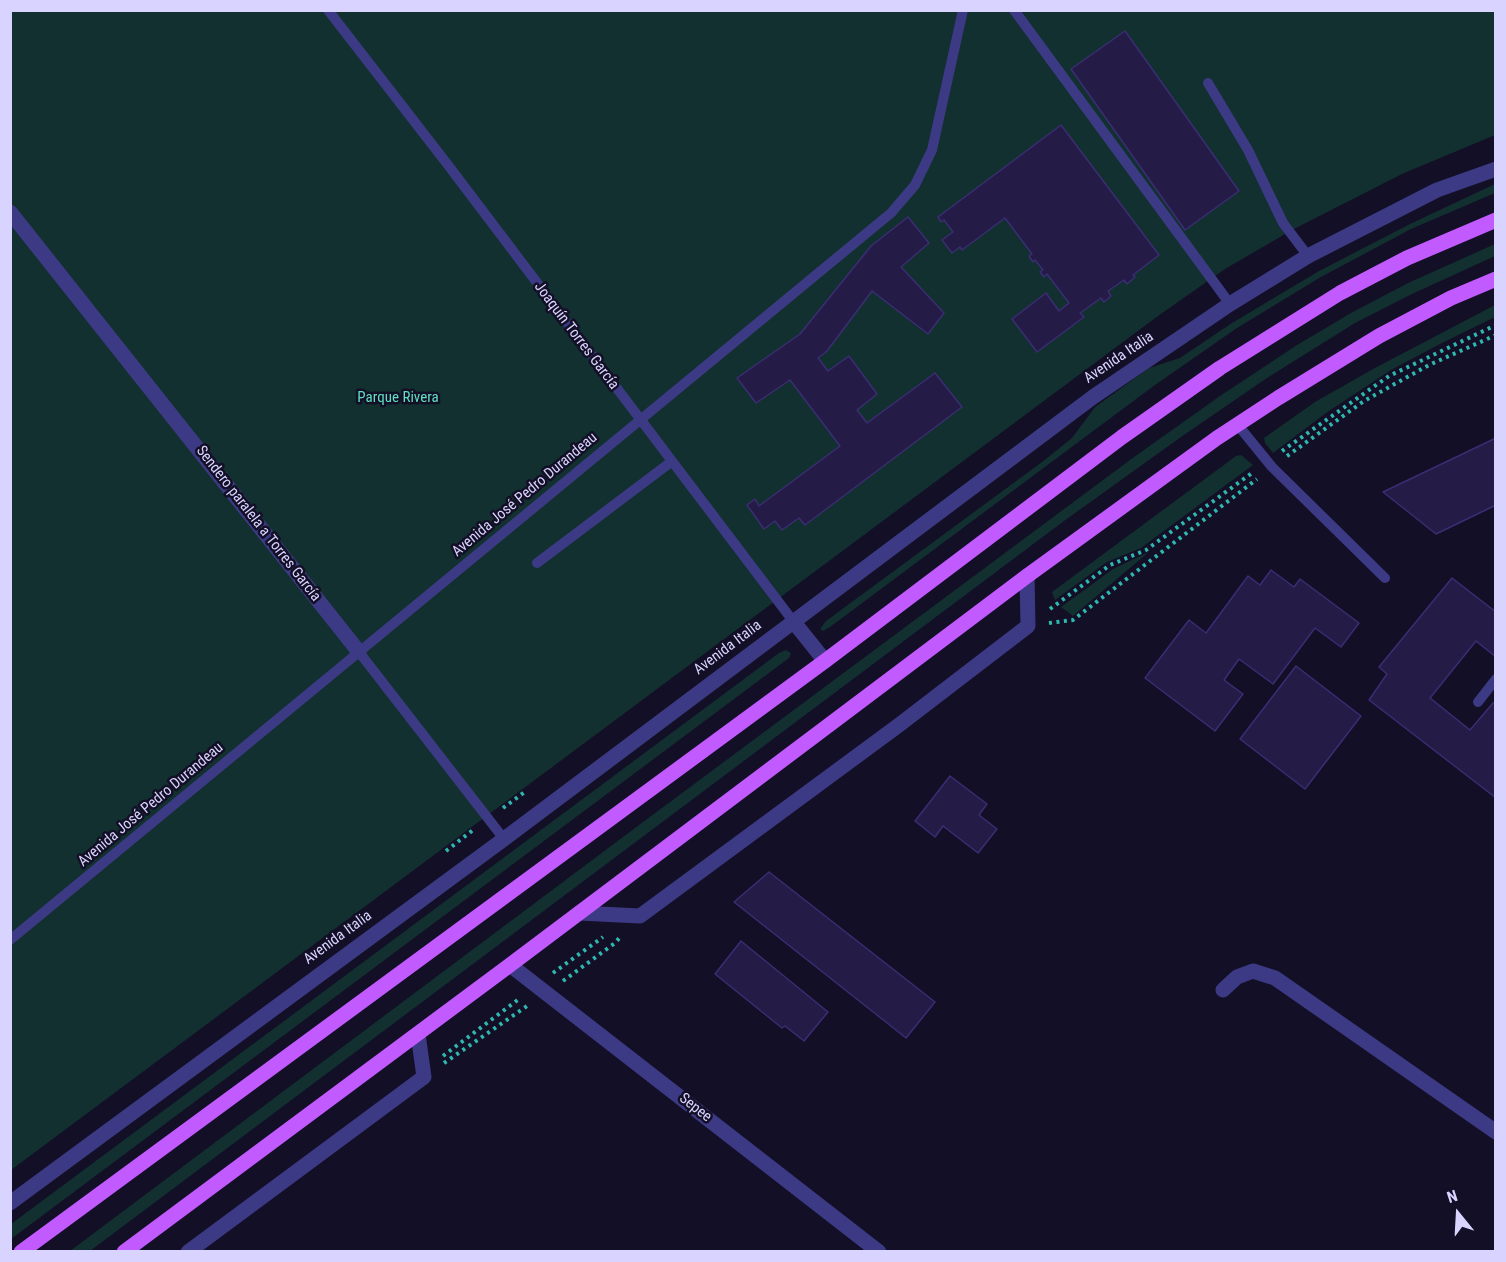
<!DOCTYPE html>
<html>
<head>
<meta charset="utf-8">
<style>
	body { margin:0 }
	#map { position:relative; width:1506px; height:1262px; overflow:hidden; background:#130f26; font-family:"Roboto Condensed",sans-serif }
	canvas { display:block }
	.frame { position:absolute; inset:0; border:12px solid #d9d4ff; pointer-events:none }
	.north { position:absolute; left:1428px; top:1184px; width:60px; height:60px; -webkit-text-stroke:4px #130f26; paint-order:stroke; rotate:342deg; font-size:16px; font-weight:700; line-height:24px; text-align:center; color:#d9d4ff }
	.north::after { content:''; display:block; margin:auto; width:21px; height:27px; background:#d9d4ff; clip-path:polygon(50% 0,100% 100%,50% 72%,0 100%) }
</style>
</head>
<body>
<div id="map">
<canvas width="1506" height="1262"></canvas>
<div class="frame"></div>
<div class="north">N</div>
</div>
<script>
const ctx = document.querySelector('canvas').getContext('2d');
ctx.lineJoin = 'round';
function fill(path, color) { ctx.fillStyle = color; ctx.fill(path, 'evenodd'); }
const toPath = rows => new Path2D(rows.map(r => 'M' + r).join(''));
function strokePath(path, color, width, dash) { ctx.strokeStyle = color; ctx.lineWidth = width; ctx.lineCap = dash ? 'butt' : 'round'; ctx.setLineDash(dash || []); ctx.stroke(path); }
function drawText(font, color, halo, rows, align = 'center') {
  ctx.font = font + ' "Roboto Condensed",sans-serif'; ctx.lineWidth = 5; ctx.setLineDash([]); ctx.textBaseline = 'middle'; ctx.strokeStyle = halo; ctx.fillStyle = color; for (const [text, x, y, turn = 0] of rows) {
    ctx.save(); ctx.translate(x, y); ctx.rotate((+turn || 0) * Math.PI / 180); ctx.textAlign = isNaN(turn) ? turn : align; if (halo) ctx.strokeText(text, 0, 0); ctx.fillText(text, 0, 0); ctx.restore();
  }
}
fill(toPath([
	[11,11,1495,11,1495,135,1402,174,1292,230,1225,269,1158,316,11,1170],
	[1495,184,1495,193,1411,229,1321,277,1237,328,1155,385,830,627,823,631,820,629,826,621,1042,462,1072,438,1095,407,1149,368,1180,358,1232,323,1319,271,1410,224],
	[1495,244,1495,256,1412,294,1355,323,1267,378,1181,437,1064,521,90,1251,70,1251,635,828,1134,457,1220,396,1297,345,1351,313,1408,283],
	[1495,305,1495,317,1440,344,1391,370,1326,413,1273,453,1265,443,1264,438,1315,402,1373,369],
	[1241,455,1253,465,1141,548,1107,562,1055,600,1052,592,1236,456],
	[1149,552,1073,616,1061,607,1113,569],
	[786,650,791,653,789,658,11,1239,11,1224,779,653]
]), '#12302f');
const building = toPath([
	[1125,31,1239,191,1185,230,1071,69,1125,31],
	[1061,125,1159,255,1133,275,1135,277,1127,284,1124,280,1108,291,1111,296,1104,302,1101,298,1080,313,1084,317,1037,352,1012,319,1046,293,1059,311,1069,303,1047,274,1044,277,1040,272,1043,270,1035,260,1033,262,1029,256,1032,254,1005,218,962,250,960,247,952,253,942,240,953,232,944,220,941,222,938,217,1061,125],
	[908,217,929,243,901,267,944,313,928,334,872,291,827,351,818,358,828,371,849,356,877,394,857,410,867,423,935,373,962,407,805,525,799,518,782,530,775,521,764,529,747,505,755,499,759,506,840,446,790,380,756,403,737,378,800,334,871,246,908,217],
	[1496,438,1496,505,1436,534,1383,492,1496,438],
	[1271,570,1294,587,1300,579,1359,623,1341,647,1315,628,1273,684,1239,659,1224,680,1243,694,1215,731,1145,678,1189,620,1206,633,1248,576,1260,585,1271,570],
	[1452,578,1496,612,1496,657,1476,641,1430,698,1470,730,1493,703,1496,703,1496,798,1369,700,1387,674,1379,667,1452,578],
	[1296,666,1361,716,1305,789,1240,739,1296,666],
	[950,776,987,804,979,815,997,829,978,853,943,826,935,837,915,821,950,776],
	[769,872,935,1002,906,1038,734,902,769,872],
	[741,941,828,1012,804,1041,785,1026,782,1028,715,974,741,941]
]);
fill(building, '#241b47');
strokePath(building, '#3b2d73', 1.5);
strokePath(toPath([
	[1282,451,1389,376,1496,325],
	[1287,456,1364,401,1429,365,1496,335],
	[1050,609,1110,565,1146,550,1252,473],
	[1049,623,1073,620,1257,479],
	[503,808,526,791],
	[446,851,473,830],
	[553,973,603,937],
	[563,981,615,943,621,936],
	[443,1056,519,999],
	[444,1063,527,1006]
]), '#2fb8b0', 4, [3, 4.5]);
strokePath(toPath([
	[328,10,448,165,793,621],
	[1014,10,1230,304],
	[1208,83,1248,150,1283,223,1308,256],
	[1237,424,1272,467,1385,578],
	[537,563,671,462],
	[359,652,504,839],
	[1478,702,1496,679],
	[10,940,891,213,915,185,932,150,963,10]
]), '#3d3a85', 10);
strokePath(toPath([
	[10,212,359,652],
	[793,621,825,661],
	[579,913,640,916,899,725,1028,626,1027,576],
	[510,965,879,1252],
	[1223,990,1237,977,1253,971,1275,978,1496,1132],
	[10,1203,504,839,1093,397,1230,304,1308,256,1437,190,1496,169],
	[188,1252,424,1077,418,1034]
]), '#3d3a85', 15);
strokePath(toPath([
	[21,1252,825,661,1122,437,1220,368,1340,293,1407,258,1496,220],
	[124,1252,510,965,1027,576,1217,438,1278,398,1379,336,1451,298,1496,279]
]), '#c25bff', 15);
drawText('15px', '#d9d4ff', '#130f26', [
	["Joaquín Torres García",576,336,53],
	["Avenida Italia",1119,358,-34],
	["Avenida José Pedro Durandeau",525,495,-40],
	["Sendero paralela a Torres García",258,524,52],
	["Avenida Italia",728,648,-37],
	["Avenida José Pedro Durandeau",151,805,-40],
	["Avenida Italia",338,938,-36],
	["Sepee",695,1108,38]
]);
drawText('15px', '#5fe0c0', '#130f26', [
	["Parque Rivera",398,398]
]);
</script>
</body>
</html>
